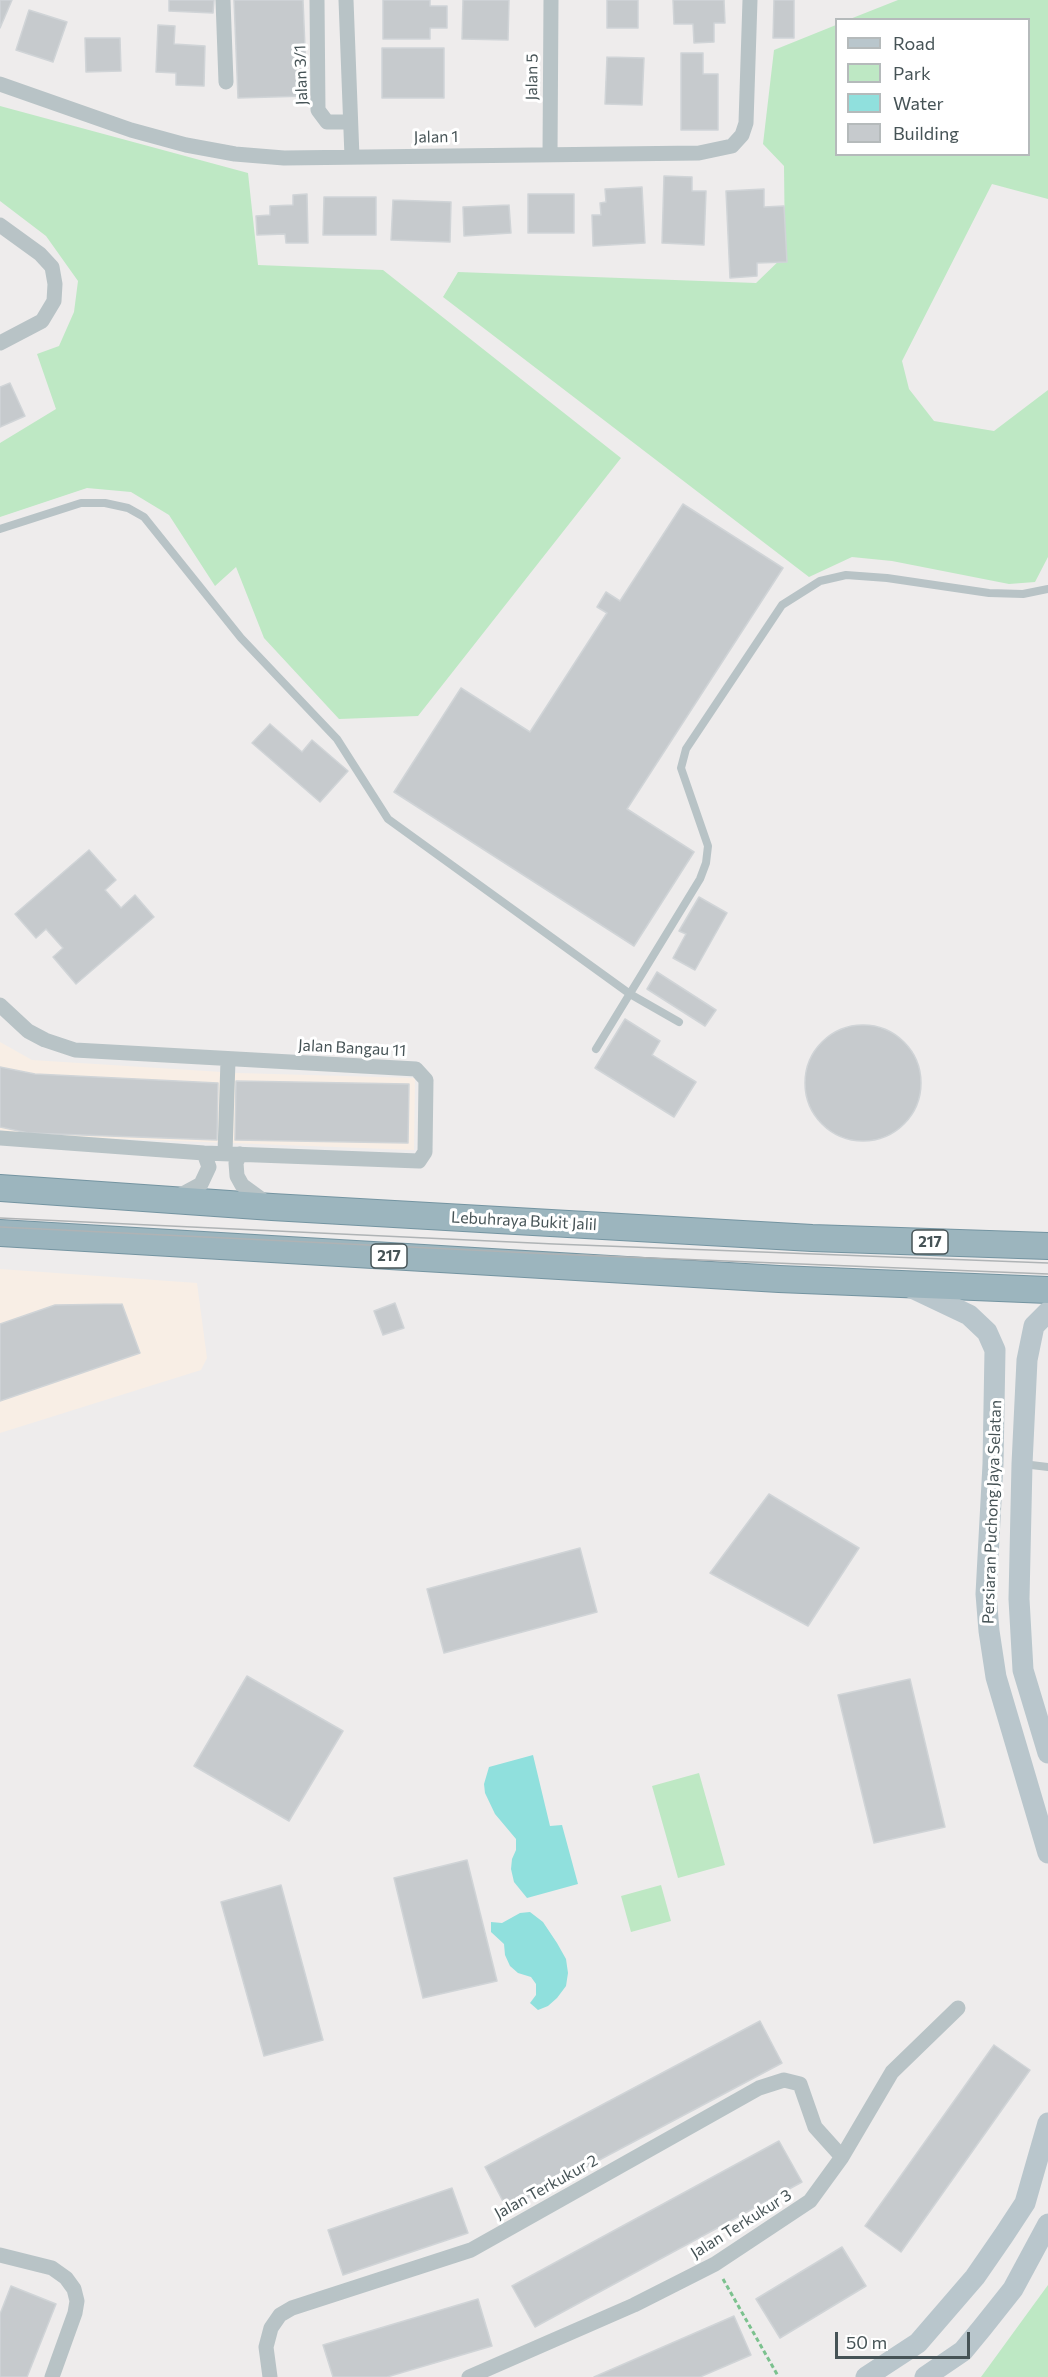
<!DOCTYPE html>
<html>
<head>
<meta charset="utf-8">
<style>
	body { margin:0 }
	#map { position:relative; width:1048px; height:2377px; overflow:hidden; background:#eeecec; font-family:Commissioner,sans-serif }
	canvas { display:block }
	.legend { position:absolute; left:835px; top:18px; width:195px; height:138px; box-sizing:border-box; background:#fff; border:2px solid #b5babb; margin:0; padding:8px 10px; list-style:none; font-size:18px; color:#465356 }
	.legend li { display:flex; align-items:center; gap:12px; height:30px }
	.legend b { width:30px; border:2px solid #b5babb }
	.scale { position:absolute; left:835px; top:2332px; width:135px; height:27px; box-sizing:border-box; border:3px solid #465356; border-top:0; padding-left:8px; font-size:18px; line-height:21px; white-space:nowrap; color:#465356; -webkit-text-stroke:4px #fff; paint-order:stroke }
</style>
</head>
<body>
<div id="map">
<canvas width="1048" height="2377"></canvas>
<ul class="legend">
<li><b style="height:8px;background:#b9c6cc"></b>Road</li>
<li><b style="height:16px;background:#bee8c4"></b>Park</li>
<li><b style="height:16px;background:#90e0dd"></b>Water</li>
<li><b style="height:16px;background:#c6cacd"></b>Building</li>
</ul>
<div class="scale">50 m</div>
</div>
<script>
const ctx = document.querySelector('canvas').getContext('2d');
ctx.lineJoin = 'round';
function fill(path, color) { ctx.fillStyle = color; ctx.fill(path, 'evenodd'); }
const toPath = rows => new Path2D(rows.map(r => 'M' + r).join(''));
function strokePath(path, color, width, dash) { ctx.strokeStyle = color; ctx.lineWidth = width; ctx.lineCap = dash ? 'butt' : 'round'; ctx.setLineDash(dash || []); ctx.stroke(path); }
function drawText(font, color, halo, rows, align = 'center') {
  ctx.font = font + ' Commissioner,sans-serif'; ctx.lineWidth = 6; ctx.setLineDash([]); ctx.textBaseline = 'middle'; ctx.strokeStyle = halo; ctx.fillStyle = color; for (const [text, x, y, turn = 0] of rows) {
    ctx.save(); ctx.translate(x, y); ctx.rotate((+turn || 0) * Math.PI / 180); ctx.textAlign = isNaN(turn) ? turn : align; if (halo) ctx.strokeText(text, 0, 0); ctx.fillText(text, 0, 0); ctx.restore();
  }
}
fill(toPath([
	[0,1042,32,1060,238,1073,415,1078,414,1150,21,1135,0,1130],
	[0,1269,197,1283,207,1358,201,1370,0,1433]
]), '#f8eee5');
fill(toPath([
	[898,0,1048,0,1048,199,992,184,902,361,909,389,934,421,994,431,1048,390,1048,557,1035,582,1009,584,892,561,852,557,809,577,443,297,458,272,756,283,785,255,784,166,763,144,774,50,836,25,836,154,1028,154,1028,20,850,19],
	[0,106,248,173,258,265,383,270,621,458,418,716,339,719,264,638,236,567,215,586,169,515,131,492,87,488,0,517,0,443,56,409,37,354,59,346,74,312,78,281,46,236,0,201],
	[699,1773,725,1865,678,1878,652,1786],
	[661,1885,671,1921,631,1932,621,1896],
	[1048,2285,1048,2377,981,2377]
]), '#bee8c4');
fill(toPath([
	[533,1755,550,1826,562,1825,578,1884,527,1898,514,1882,511,1869,512,1859,516,1850,516,1839,495,1814,485,1793,484,1784,489,1767],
	[530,1912,543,1922,557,1943,566,1959,568,1973,566,1986,557,1998,548,2006,538,2010,530,2003,536,1995,536,1984,531,1977,518,1973,510,1966,505,1955,504,1944,491,1932,491,1922,502,1923,520,1913]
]), '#90e0dd');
const building = toPath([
	[0,0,12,0,0,28,0,0],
	[169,0,214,0,213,13,169,11,169,0],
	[234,0,303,0,307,96,238,98,234,0],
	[383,0,430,0,430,6,447,6,447,28,430,28,430,39,383,39,383,0],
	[463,0,509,0,508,40,462,39,463,0],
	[607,0,638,0,638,28,607,28,607,0],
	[673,0,724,0,725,23,714,23,714,42,694,43,693,24,674,24,673,0],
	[774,0,794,0,794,38,773,38,774,0],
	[29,10,67,22,53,62,16,50,29,10],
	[158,25,175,26,174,44,205,46,204,86,176,85,176,73,156,72,158,25],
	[85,38,120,38,121,71,86,72,85,38],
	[382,48,444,48,444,98,382,98,382,48],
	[681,53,703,53,703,74,718,74,718,130,681,130,681,53],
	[607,57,644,58,642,105,605,104,607,57],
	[664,176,692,177,692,191,706,191,704,245,662,243,664,176],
	[642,187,645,243,593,246,592,215,601,215,600,203,606,202,605,189,642,187],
	[764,189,764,207,784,206,787,262,757,263,757,276,730,278,726,191,764,189],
	[307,194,308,243,286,243,285,234,257,235,256,216,270,215,270,206,293,205,293,195,307,194],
	[528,194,574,194,574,233,528,233,528,194],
	[324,197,376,197,376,235,323,235,324,197],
	[393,200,451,202,450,242,391,240,393,200],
	[509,205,511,233,464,236,463,207,509,205],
	[10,383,25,416,0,427,0,387,10,383],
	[683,504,783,568,627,809,694,852,634,946,394,792,461,688,530,732,607,613,597,607,606,592,620,601,683,504],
	[270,724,302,752,312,740,348,771,320,802,252,743,270,724],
	[89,850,116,880,105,890,121,908,135,895,154,917,76,984,53,957,63,948,46,929,36,938,15,914,89,850],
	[699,897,727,913,695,970,673,958,686,934,679,931,699,897],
	[657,972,716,1010,705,1026,647,989,657,972],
	[625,1019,660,1041,652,1055,696,1082,674,1117,595,1068,625,1019],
	'805 1083a58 58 0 1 1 116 0a58 58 0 1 1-116 0Z',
	[0,1067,35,1074,218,1083,217,1140,28,1133,0,1127,0,1067],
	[236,1081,409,1084,408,1143,235,1140,236,1081],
	[395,1303,404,1328,383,1335,374,1311,395,1303],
	[122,1304,140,1353,0,1401,0,1324,55,1305,122,1304],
	[769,1494,859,1548,808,1626,710,1573,769,1494],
	[580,1548,597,1612,444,1653,427,1589,580,1548],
	[247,1676,343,1731,289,1821,194,1766,247,1676],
	[910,1679,945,1827,874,1843,838,1695,910,1679],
	[467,1860,497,1981,423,1998,394,1878,467,1860],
	[281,1885,323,2040,264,2056,221,1902,281,1885],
	[760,2021,782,2063,507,2209,485,2167,760,2021],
	[994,2045,1030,2070,901,2252,865,2226,994,2045],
	[779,2141,802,2182,535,2327,512,2286,779,2141],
	[452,2188,468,2233,343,2275,328,2230,452,2188],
	[842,2247,866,2286,780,2338,756,2299,842,2247],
	[11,2286,56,2304,27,2377,0,2377,0,2314,11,2286],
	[478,2299,492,2346,387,2377,333,2377,323,2345,478,2299],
	[734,2316,751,2355,700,2377,594,2377,734,2316]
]);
fill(building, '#c6cacd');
strokePath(building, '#d0d4d7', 1.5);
const trunk = toPath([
	[0,1188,272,1207,812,1238,1048,1246],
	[0,1233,779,1279,1048,1290]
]);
strokePath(trunk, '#7494a1', 28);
strokePath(toPath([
	[723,2279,778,2376]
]), '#7bc18e', 3, [4.5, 3]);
strokePath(toPath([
	[0,529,81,503,105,503,128,508,144,517,241,638,337,739,388,819,630,994,679,1022],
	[596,1049,700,879,706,863,708,846,681,768,686,749,782,605,820,581,846,575,887,578,989,593,1023,594,1048,589],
	[1023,1464,1048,1467]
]), '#b8c3c6', 8);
strokePath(toPath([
	[223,0,226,82],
	[317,0,318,110,327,122,350,122],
	[346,0,352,157],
	[0,84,131,130,186,145,235,154,284,158,699,153,732,146,742,135,746,123,750,0],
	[550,154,551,0],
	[0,225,40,254,52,267,55,284,54,301,42,321,0,343],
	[0,1005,28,1031,45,1040,75,1050,416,1069,426,1080,425,1152,419,1161,204,1153,0,1138],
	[225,1153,228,1060],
	[240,1154,236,1163,237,1176,242,1185,268,1204],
	[175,1198,201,1184,209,1167,204,1153],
	[0,2255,52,2268,66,2278,74,2289,77,2301,75,2313,52,2377],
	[270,2377,266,2347,271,2328,280,2315,292,2308,471,2250,759,2088,784,2080,800,2084,815,2127,842,2157],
	[469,2377,634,2305,715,2264,810,2201,842,2157,892,2072,958,2008]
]), '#b8c3c6', 15);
strokePath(toPath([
	[910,1287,969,1315,987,1332,995,1350,993,1464,986,1594,989,1631,996,1677,1048,1853],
	[1048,1312,1034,1326,1027,1360,1022,1464,1019,1599,1023,1670,1048,1753],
	[866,2377,918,2343,975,2277,1004,2235,1025,2203,1048,2123],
	[925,2377,963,2351,982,2328,1013,2289,1048,2224]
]), '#b9c6cc', 21);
strokePath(trunk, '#9cb5be', 26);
strokePath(toPath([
	[0,1218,554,1244,1048,1263],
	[0,1227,553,1254,1048,1274]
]), '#afb3b5', 1.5);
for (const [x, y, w] of [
	[930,1242,36],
	[389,1256,36]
]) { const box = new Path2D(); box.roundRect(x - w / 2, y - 12, w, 24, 4.5); ctx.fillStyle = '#fff'; ctx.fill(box); strokePath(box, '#465356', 1.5); }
drawText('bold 15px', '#465356', null, [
	["217",930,1242],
	["217",389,1256]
]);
drawText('16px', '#465356', '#fff', [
	["Jalan 3/1",301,75,-92],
	["Jalan 5",532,77,-89],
	["Jalan 1",436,137,-1],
	["Jalan Bangau 11",352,1048,3],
	["Lebuhraya Bukit Jalil",524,1221,3],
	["Persiaran Puchong Jaya Selatan",992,1512,-88],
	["Jalan Terkukur 2",546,2187,-29],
	["Jalan Terkukur 3",741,2224,-32]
]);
</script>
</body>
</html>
